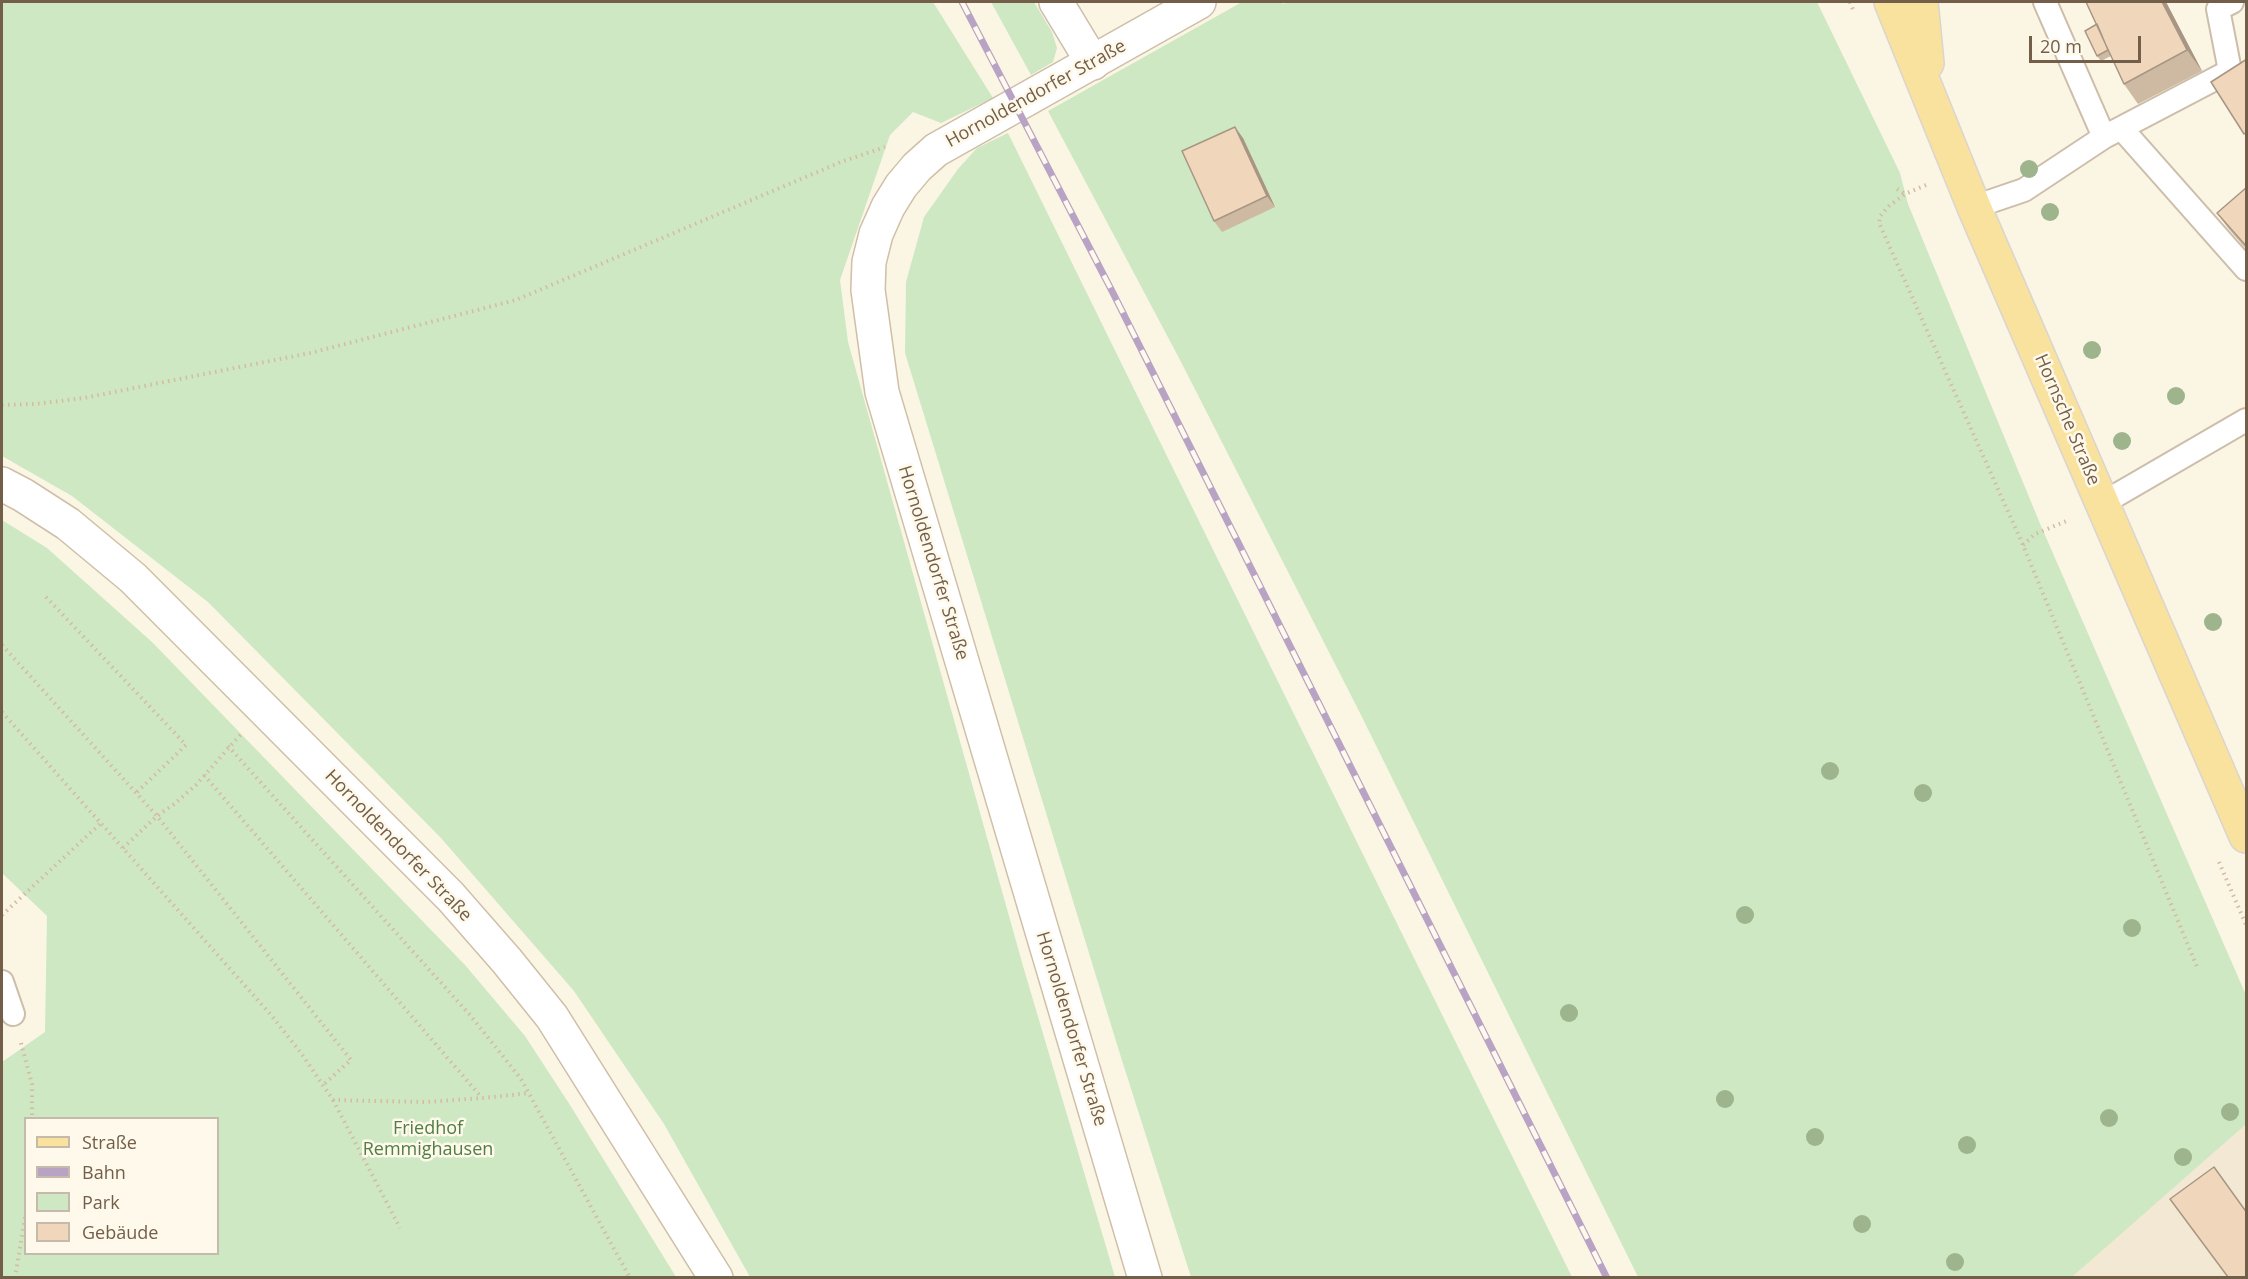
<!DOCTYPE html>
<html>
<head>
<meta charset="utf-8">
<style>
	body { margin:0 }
	#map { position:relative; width:2248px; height:1279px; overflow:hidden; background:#fbf5e4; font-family:"Open Sans",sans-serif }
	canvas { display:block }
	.frame { position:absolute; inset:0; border:3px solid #735e4a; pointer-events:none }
	.legend { position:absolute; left:24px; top:1117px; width:195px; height:138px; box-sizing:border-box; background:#fef9ea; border:2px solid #c6bbaa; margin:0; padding:8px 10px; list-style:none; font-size:18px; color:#735e4a }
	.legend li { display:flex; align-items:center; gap:12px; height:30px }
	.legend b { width:30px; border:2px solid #c6bbaa }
	.scale { position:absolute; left:2029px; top:36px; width:112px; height:27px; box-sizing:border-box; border:3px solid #735e4a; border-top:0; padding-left:8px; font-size:18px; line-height:21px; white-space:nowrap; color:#735e4a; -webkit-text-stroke:4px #fef9ea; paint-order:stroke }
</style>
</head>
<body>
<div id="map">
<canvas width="2248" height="1279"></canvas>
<div class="frame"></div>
<ul class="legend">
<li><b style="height:8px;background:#f8e29e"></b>Straße</li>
<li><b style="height:8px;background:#b9a3c4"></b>Bahn</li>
<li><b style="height:16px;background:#cde8c3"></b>Park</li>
<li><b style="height:16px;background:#f0d7bc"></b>Gebäude</li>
</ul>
<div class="scale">20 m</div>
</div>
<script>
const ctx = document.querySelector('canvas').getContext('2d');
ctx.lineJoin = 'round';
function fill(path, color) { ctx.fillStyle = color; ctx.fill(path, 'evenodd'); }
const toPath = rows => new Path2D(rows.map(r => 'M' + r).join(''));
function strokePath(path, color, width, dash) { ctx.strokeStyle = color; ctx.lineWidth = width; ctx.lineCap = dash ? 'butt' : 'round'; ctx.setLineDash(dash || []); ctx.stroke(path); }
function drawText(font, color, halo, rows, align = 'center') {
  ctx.font = font + ' "Open Sans",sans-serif'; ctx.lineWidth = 5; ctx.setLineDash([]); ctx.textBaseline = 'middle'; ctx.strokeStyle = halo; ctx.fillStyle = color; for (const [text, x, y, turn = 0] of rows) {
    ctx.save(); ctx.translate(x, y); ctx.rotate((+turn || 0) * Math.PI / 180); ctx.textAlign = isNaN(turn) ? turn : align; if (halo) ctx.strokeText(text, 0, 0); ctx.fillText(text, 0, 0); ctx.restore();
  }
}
fill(toPath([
	[2246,1121,2246,1277,2071,1278]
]), '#f3e8d3');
fill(toPath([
	[2,2,933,2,993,98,941,123,913,112,890,135,840,280,848,342,1023,966,1115,1277,750,1277,664,1124,574,991,441,838,208,602,72,496,2,456],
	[991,2,1034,2,1052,32,1057,48,1053,62,1031,75],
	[1242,2,1282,2,1283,4,1288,2,1817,2,1900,173,1908,204,2041,526,2246,995,2246,1124,2072,1277,1638,1277,1360,713,1179,358,1048,111],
	[1008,133,1414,958,1572,1277,1191,1277,1119,1051,905,353,906,282,924,217,958,169,977,148],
	[2,520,47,548,152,642,465,965,525,1036,570,1105,676,1277,2,1277,2,1062,45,1032,47,916,2,873],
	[26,1118,218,1118,218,1254,26,1254]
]), '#cde8c3');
const lane = toPath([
	[2045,2,2104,137],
	[2122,129,2246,269],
	[1974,207,2024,190,2104,137,2230,71,2218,9,2232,2],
	[2103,503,2246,420],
	[2,982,13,1014]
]);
const street = toPath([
	[1056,2,1093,63]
]);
const secondary = toPath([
	[2,484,23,495,68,524,133,578,451,897,507,961,552,1017,716,1278],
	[1145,1278,882,392,868,290,869,262,876,234,888,207,901,186,917,167,936,150,1199,2]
]);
const primary = toPath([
	[1891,2,1974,207,2246,836],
	[1921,2,1927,63]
]);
strokePath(lane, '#cdbeab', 26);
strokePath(street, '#cdbeab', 36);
strokePath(secondary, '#cfbfa8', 36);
strokePath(primary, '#dbd5d0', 36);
strokePath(toPath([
	[1850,2,1854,12],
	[1926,185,1905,194,1889,206,1880,216,1879,223,2023,545,2197,967],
	[1897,189,1905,194],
	[2,405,35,404,84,398,310,353,516,300,841,162,885,147],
	[2023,545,2035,534,2069,520],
	[46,597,186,745,136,793],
	[2,645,157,816,351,1060,323,1085],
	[2,712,271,1015,301,1053,333,1100,426,1102,483,1098,530,1093],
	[228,746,470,1015,521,1079,630,1278],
	[204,775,482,1098],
	[123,848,157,816,173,805,196,785,241,734],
	[2219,862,2246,925],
	[2,915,101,823],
	[21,1043,32,1084,32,1118],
	[333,1100,400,1228],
	[15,1278,26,1211]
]), '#d5bba0', 4, [1.5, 4.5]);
strokePath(lane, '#fff', 22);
strokePath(street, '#fff', 33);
strokePath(secondary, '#fff', 33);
strokePath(primary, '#f8e29e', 33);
const rail = toPath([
	[962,2,1113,293,1607,1278]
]);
strokePath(rail, '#b9a3c4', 7);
strokePath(rail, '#fef9ea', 4.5, [14]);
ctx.fillStyle = '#9db48d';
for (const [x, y] of [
	[2029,169],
	[2050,212],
	[2092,350],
	[2176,396],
	[2122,441],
	[2213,622],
	[1830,771],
	[1923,793],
	[1745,915],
	[2132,928],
	[1569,1013],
	[1725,1099],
	[2230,1112],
	[2109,1118],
	[1815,1137],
	[1967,1145],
	[2183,1157],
	[1862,1224],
	[1955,1262]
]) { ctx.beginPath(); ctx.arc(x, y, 9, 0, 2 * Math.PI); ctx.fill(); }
fill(toPath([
	[2166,2,2202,71,2138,104,2124,84,2111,56,2101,61,2097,56],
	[1243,138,1275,207,1222,232,1214,221],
	[2247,187,2247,250,2228,228,2217,213]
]), '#ceb9a2');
fill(toPath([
	[2162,2,2166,2,2202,71,2187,50],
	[1235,127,1243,138,1275,207,1267,196]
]), '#a89684');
const building = toPath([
	[2086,2,2162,2,2187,50,2124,84,2086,2],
	[2097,24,2108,50,2097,56,2085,31,2097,24],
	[2247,59,2247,132,2244,134,2211,82,2247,59],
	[1235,127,1267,196,1214,221,1182,151,1235,127],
	[2247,187,2247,247,2217,213,2247,187],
	[2214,1167,2247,1213,2247,1278,2227,1278,2228,1277,2170,1199,2214,1167]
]);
fill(building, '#f0d7bc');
strokePath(building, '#a89684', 1.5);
drawText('18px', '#735e4a', '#fef9ea', [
	["Hornoldendorfer Straße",1036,94,-29],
	["Hornsche Straße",2067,420,67],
	["Hornoldendorfer Straße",933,563,73],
	["Hornoldendorfer Straße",398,846,46],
	["Hornoldendorfer Straße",1071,1029,73]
]);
drawText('18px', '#507e45', '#fef9ea', [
	["Friedhof",428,1129],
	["Remmighausen",428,1150]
]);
</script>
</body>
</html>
